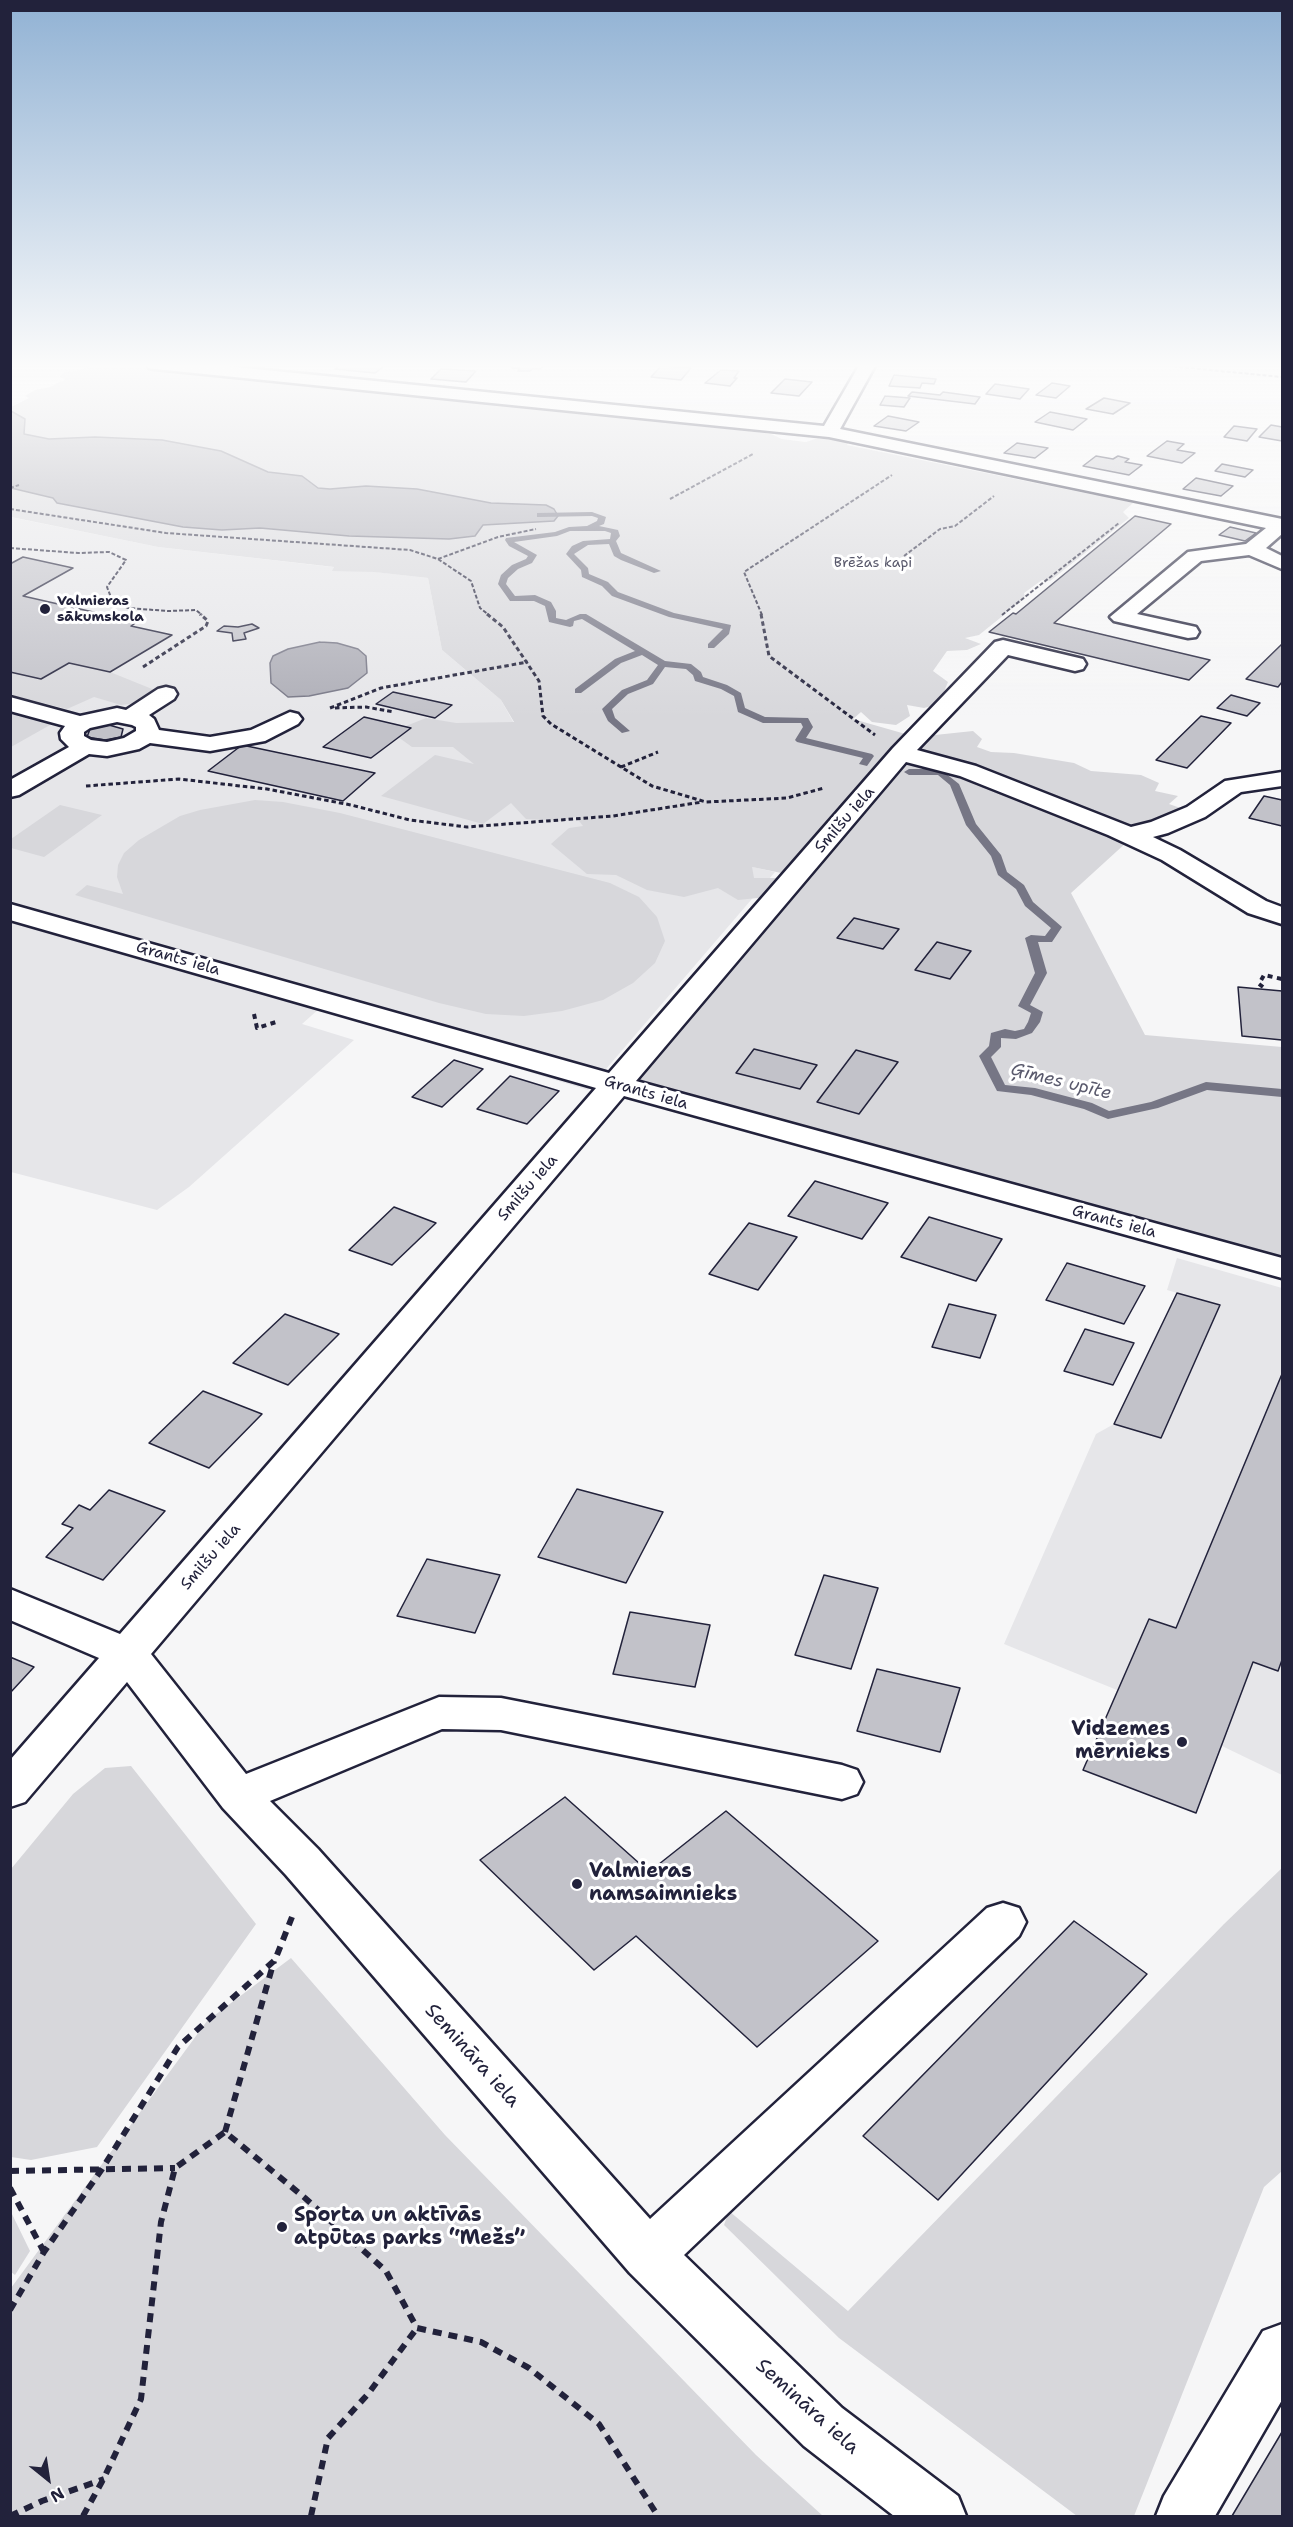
<!DOCTYPE html>
<html>
<head>
<meta charset="utf-8">
<style>
	body { margin:0 }
	#map { position:relative; width:1293px; height:2527px; overflow:hidden; background:#f6f6f7; font-family:"Shantell Sans",sans-serif }
	canvas { display:block }
	.frame { position:absolute; inset:0; border:12px solid #22223b; pointer-events:none }
	.north { position:absolute; left:18px; top:2449px; width:60px; height:60px; -webkit-text-stroke:4px #fff; paint-order:stroke; rotate:150deg; font-size:16px; font-weight:700; line-height:24px; text-align:center; color:#22223b }
	.north::after { content:''; display:block; margin:auto; width:21px; height:27px; background:#22223b; clip-path:polygon(50% 0,100% 100%,50% 72%,0 100%) }
</style>
</head>
<body>
<div id="map">
<canvas width="1293" height="2527"></canvas>
<div class="frame"></div>
<div class="north">N</div>
</div>
<script>
const ctx = document.querySelector('canvas').getContext('2d');
ctx.lineJoin = 'round';
function fill(path, color) { ctx.fillStyle = color; ctx.fill(path, 'evenodd'); }
const toPath = rows => new Path2D(rows.map(r => 'M' + r).join(''));
function strokePath(path, color, width, dash) { ctx.strokeStyle = color; ctx.lineWidth = width; ctx.lineCap = dash ? 'butt' : 'round'; ctx.setLineDash(dash || []); ctx.stroke(path); }
function drawText(font, color, halo, rows, align = 'center') {
  ctx.font = font + ' "Shantell Sans",sans-serif'; ctx.lineWidth = 6; ctx.setLineDash([]); ctx.textBaseline = 'middle'; ctx.strokeStyle = halo; ctx.fillStyle = color; for (const [text, x, y, turn = 0] of rows) {
    ctx.save(); ctx.translate(x, y); ctx.rotate((+turn || 0) * Math.PI / 180); ctx.textAlign = isNaN(turn) ? turn : align; if (halo) ctx.strokeText(text, 0, 0); ctx.fillText(text, 0, 0); ctx.restore();
  }
}
fill(toPath([
	[10,517,158,547,428,578,442,650,501,700,542,773,587,830,775,872,588,1090,320,1008,302,1024,354,1040,189,1187,157,1210,11,1172],
	[1177,1258,1282,1288,1282,1775,1222,1746,1196,1813,1083,1770,1117,1690,1004,1644,1096,1434,1114,1424,1177,1293,1167,1290]
]), '#e6e6e9');
fill(toPath([
	[94,364,139,364,149,367,148,369,186,373,197,371,255,377,256,380,376,389,388,393,651,418,771,434,782,439,806,442,815,439,837,439,849,442,847,445,1095,495,1120,494,1130,499,1125,501,1133,503,1123,512,1129,518,1050,581,1042,580,1024,593,1025,598,979,635,965,638,981,644,967,650,947,651,933,671,948,682,939,704,924,708,907,705,910,716,896,725,872,722,861,712,853,719,916,737,973,731,982,739,977,747,991,752,1014,753,1074,763,1091,771,1141,775,1159,783,1155,791,1178,796,1169,804,1189,811,1159,821,1150,821,1071,893,1145,1035,1282,1047,1282,1268,617,1085,796,876,752,867,754,878,779,878,767,897,738,900,718,888,684,897,647,890,616,875,587,874,551,844,569,828,583,826,576,817,560,821,526,819,511,803,483,824,381,796,435,755,474,764,453,747,412,747,394,734,406,726,426,718,456,723,514,722,501,700,442,650,428,578,374,572,332,571,334,567,158,547,11,517,10,488,53,498,57,503,183,527,222,530,260,528,400,538,416,535,449,539,475,536,469,526,493,522,512,504,491,503,417,489,366,486,330,489,318,488,305,478,265,472,162,440,95,437,54,441,20,437,11,407,29,398,25,396,35,390,50,387,66,379,59,377,64,373,84,369],
	[69,663,110,672,157,691,137,703,121,705,94,697,67,709,11,695,11,672,41,679],
	[10,709,40,716,50,725,11,747],
	[255,800,283,802,340,813,610,883,639,897,657,917,665,941,655,963,633,983,603,1000,562,1011,524,1016,486,1014,439,1003,75,895,87,885,123,894,117,877,118,865,124,853,139,840,180,816,200,810],
	[60,805,102,815,44,857,11,848,11,839],
	[131,1766,256,1924,97,2147,31,2160,11,2157,11,1869,73,1794,105,1768],
	[1282,1868,1282,2171,1264,2187,1134,2516,1077,2516,839,2338,724,2225,729,2211,848,2311,1224,1924],
	[291,1958,445,2135,756,2455,823,2516,11,2516,11,2288,207,2021],
	[10,2210,30,2251,15,2275,11,2272]
]), '#d7d7db');
const water = toPath([
	[11,411,25,419,24,434,49,439,95,437,162,440,221,451,268,472,302,476,318,488,330,489,366,486,417,489,491,503,546,505,554,509,558,516,554,521,483,525,475,536,449,539,349,536,260,528,222,530,183,527,57,503,53,498,11,488,11,411],
	[320,642,337,643,358,649,366,656,367,673,348,688,309,696,288,697,271,683,270,663,273,656,288,649,320,642]
]);
fill(water, '#aeaeb7');
strokePath(water, '#767685', 1.5);
fill(toPath([
	[592,512,606,517,604,524,599,526,618,530,620,536,616,541,621,553,661,571,654,573,621,560,614,556,609,544,588,545,574,554,588,568,589,574,608,582,618,592,674,613,731,625,729,634,714,648,708,648,708,644,723,629,669,617,612,596,602,586,582,577,581,570,566,554,572,546,583,541,610,539,611,533,605,531,570,531,557,536,514,542,537,555,532,563,518,569,508,578,506,584,515,596,535,595,551,602,556,611,556,618,566,620,580,614,586,614,665,661,691,664,701,672,703,677,727,685,741,693,745,708,765,717,808,718,813,727,806,738,872,754,874,756,867,766,859,764,863,758,797,742,795,740,803,727,801,723,763,723,738,712,734,696,721,689,695,681,693,675,686,669,665,667,653,684,628,694,612,709,615,718,630,731,622,733,608,721,602,709,622,690,647,680,658,665,642,655,621,663,581,693,575,693,575,689,615,659,635,651,582,619,574,621,573,626,570,627,549,622,545,606,534,601,510,601,498,584,501,575,512,565,526,559,528,556,509,546,505,540,506,538,555,532,569,527,587,526,597,521,598,518,592,516,540,517,537,517,537,513,592,512],
	[940,769,959,784,976,824,1001,855,1007,872,1024,885,1033,902,1062,927,1052,942,1038,942,1047,973,1030,1005,1043,1012,1040,1022,1032,1033,1016,1039,1001,1038,1001,1047,991,1057,1005,1085,1035,1088,1092,1103,1109,1111,1151,1102,1206,1082,1282,1089,1282,1097,1207,1090,1158,1108,1108,1119,1084,1109,1031,1095,997,1091,979,1056,989,1046,991,1033,1005,1029,1015,1031,1024,1029,1028,1022,1031,1013,1018,1006,1035,973,1025,938,1031,935,1045,936,1051,928,1025,906,1016,889,998,875,991,856,966,825,950,785,938,775,909,775,904,772,909,769,940,769]
]), '#767685');
const building = toPath([
	[342,364,387,364,375,373,335,369,342,364],
	[515,364,553,364,551,366,543,366,540,369,532,369,530,371,518,371,520,368,512,368,515,364],
	[661,366,691,368,681,380,651,377,661,366],
	[441,369,476,371,466,382,431,379,441,369],
	[721,370,739,371,734,378,737,378,730,386,705,383,721,370],
	[894,375,936,379,934,384,922,383,920,388,889,386,894,375],
	[785,379,812,382,799,396,771,393,785,379],
	[1052,383,1070,386,1056,398,1036,395,1052,383],
	[995,384,1029,389,1020,399,986,394,995,384],
	[912,392,940,395,943,392,980,397,975,404,908,396,912,392],
	[885,396,910,398,904,407,880,405,885,396],
	[1104,398,1130,403,1113,414,1086,409,1104,398],
	[1050,412,1087,419,1073,430,1035,422,1050,412],
	[888,416,919,422,906,431,874,426,888,416],
	[1271,425,1282,427,1282,441,1259,437,1271,425],
	[1234,426,1257,429,1247,441,1224,437,1234,426],
	[1167,441,1184,444,1177,450,1195,453,1182,463,1147,456,1167,441],
	[1017,443,1048,448,1035,458,1004,453,1017,443],
	[1096,456,1113,459,1118,456,1129,459,1125,462,1142,465,1129,475,1083,466,1096,456],
	[1222,464,1253,470,1245,477,1215,471,1222,464],
	[1196,478,1233,486,1221,496,1183,489,1196,478],
	[1135,516,1171,524,1054,623,1210,660,1189,680,989,632,1013,613,1016,614,1135,516],
	[1230,527,1256,533,1245,541,1219,535,1230,527],
	[23,557,73,568,23,596,137,622,131,626,172,635,110,672,69,663,41,679,10,672,10,564,23,557],
	[252,624,259,628,244,633,246,639,233,641,232,633,217,631,224,626,238,627,252,624],
	[1282,644,1282,682,1278,687,1246,679,1282,644],
	[393,692,452,705,435,718,376,704,393,692],
	[1231,695,1260,703,1247,716,1217,708,1231,695],
	[1201,716,1231,723,1187,768,1156,760,1201,716],
	[364,717,411,728,371,758,323,747,364,717],
	[109,725,123,729,121,737,105,740,87,737,90,729,109,725],
	[242,745,375,773,343,801,208,771,242,745],
	[1264,796,1282,800,1282,826,1249,818,1264,796],
	[854,918,899,929,883,949,837,938,854,918],
	[937,942,971,951,950,979,915,970,937,942],
	[1238,987,1282,991,1282,1040,1242,1036,1238,987],
	[754,1049,817,1065,800,1089,736,1073,754,1049],
	[856,1050,898,1062,859,1114,817,1102,856,1050],
	[454,1060,483,1069,442,1107,412,1097,454,1060],
	[510,1076,559,1091,527,1124,477,1109,510,1076],
	[815,1181,888,1203,862,1239,788,1216,815,1181],
	[394,1207,436,1223,392,1265,349,1250,394,1207],
	[929,1217,1002,1239,976,1281,901,1257,929,1217],
	[749,1223,797,1237,758,1290,709,1274,749,1223],
	[1067,1263,1145,1286,1124,1324,1046,1300,1067,1263],
	[1177,1293,1220,1305,1161,1438,1114,1424,1177,1293],
	[949,1304,996,1315,980,1358,932,1347,949,1304],
	[285,1314,339,1334,288,1385,233,1363,285,1314],
	[1085,1329,1134,1343,1113,1385,1064,1371,1085,1329],
	[1282,1374,1282,1660,1278,1671,1253,1662,1196,1813,1083,1770,1149,1619,1176,1628,1282,1374],
	[203,1391,262,1414,209,1468,149,1443,203,1391],
	[577,1489,663,1512,626,1583,538,1557,577,1489],
	[109,1490,165,1511,103,1580,46,1557,73,1528,62,1524,79,1505,90,1510,109,1490],
	[427,1559,500,1575,475,1633,397,1616,427,1559],
	[824,1575,878,1588,851,1669,795,1655,824,1575],
	[630,1612,710,1625,695,1687,613,1674,630,1612],
	[10,1657,34,1667,10,1693,10,1657],
	[877,1669,960,1688,940,1752,857,1731,877,1669],
	[565,1797,649,1872,726,1811,878,1941,757,2047,636,1936,594,1970,480,1860,565,1797],
	[1074,1921,1147,1974,938,2200,863,2136,1074,1921],
	[1282,2432,1282,2516,1232,2516,1282,2432]
]);
fill(building, '#c2c2c9');
strokePath(building, '#22223b', 1.5);
const minor = toPath([
	[147,364,205,364,824,426,860,364,876,364,840,429,1282,519,1282,534,1266,548,1282,556,1282,569,1249,555,1201,561,1137,614,1196,627,1199,632,1196,637,1188,638,1114,621,1110,617,1188,552,1246,544,1266,528,829,437,155,369,149,368,147,364],
	[1003,640,1083,659,1086,664,1083,669,1075,671,1008,655,917,750,976,766,1131,827,1151,822,1187,807,1225,781,1282,772,1282,786,1241,792,1205,817,1168,833,1153,837,1180,850,1266,901,1282,907,1282,924,1248,913,1162,860,1108,835,960,776,906,762,636,1081,1282,1258,1282,1278,624,1096,151,1654,246,1774,439,1697,501,1698,842,1765,857,1770,863,1782,857,1794,842,1799,501,1730,442,1729,270,1801,318,1849,650,2219,987,1908,1003,1903,1019,1908,1026,1922,1019,1936,684,2255,842,2408,958,2496,966,2516,894,2516,804,2446,630,2273,286,1875,223,1808,127,1682,25,1802,10,1807,10,1760,99,1658,10,1620,10,1589,120,1634,596,1088,10,920,10,904,609,1073,893,748,995,642,1003,640],
	[166,687,174,689,177,694,174,699,149,715,154,719,159,730,210,737,251,730,290,712,298,714,302,719,298,724,265,741,210,751,150,743,139,749,107,756,89,754,19,795,10,797,10,780,69,747,61,739,60,733,65,726,10,711,10,697,80,716,117,708,126,710,158,689,166,687],
	[117,722,132,725,136,727,136,731,124,738,107,742,91,740,84,736,84,732,90,728,117,722],
	[1282,2324,1282,2400,1215,2516,1156,2516,1164,2496,1263,2331,1282,2324]
]);
strokePath(minor, '#22223b', 5);
strokePath(toPath([
	[1149,364,1282,377],
	[10,488,19,485],
	[670,499,753,454],
	[10,509,166,533,410,550,438,559,471,581,480,608,489,615],
	[10,548,78,553,109,552,126,560,107,587,112,600,128,608,168,611,196,610,202,615],
	[904,556,940,529,955,526,994,496],
	[438,559,498,537,536,529],
	[762,615,744,572,892,475],
	[1002,615,1119,523]
]), '#22223b', 2, [4, 2]);
strokePath(toPath([
	[487,614,503,627,539,681,543,716,551,724,652,786,706,802,787,798,824,788],
	[761,614,769,656,875,735],
	[143,667,206,626,208,621,200,614],
	[330,708,381,688,528,662],
	[335,708,366,707,394,712],
	[621,767,658,752],
	[86,786,179,779,267,789,351,805,410,820,467,827,613,816,702,802]
]), '#22223b', 3, [4.5, 3]);
strokePath(toPath([
	[1263,987,1259,984,1264,975,1282,979],
	[254,1014,257,1028,276,1022]
]), '#22223b', 4, [5, 4.5]);
strokePath(toPath([
	[225,2132,274,1961],
	[10,2171,175,2168],
	[10,2188,44,2252],
	[10,2310,44,2252,102,2169,178,2047,275,1960,292,1917],
	[10,2516,42,2501,104,2479],
	[83,2516,104,2478,141,2399,161,2222,175,2168,225,2132,305,2198,386,2271,417,2328,481,2342,529,2368,599,2424,658,2516],
	[311,2516,328,2438,368,2394,417,2328]
]), '#22223b', 6, [9, 7]);
fill(minor, '#fff');
const sky = ctx.createLinearGradient(0, 0, 0, 718);
sky.addColorStop(0, '#91b2d4');
sky.addColorStop(0.51, '#fbfbfb');
sky.addColorStop(1, '#fbfbfb00');
ctx.fillStyle = sky;
ctx.fillRect(0, 0, 1293, 718);
for (const [x, y, r, color] of [
	[45,609,6,"#22223b"],
	[1182,1742,6,"#22223b"],
	[577,1884,6,"#22223b"],
	[282,2227,6,"#22223b"]
]) { const dot = new Path2D(); dot.arc(x, y, r, 0, 2 * Math.PI); ctx.fillStyle = color; ctx.fill(dot); strokePath(dot, '#fff', 2); }
drawText('14px', '#58586b', '#fff', [
	["Brēžas kapi",873,563]
]);
drawText('bold 14px', '#22223b', '#fff', [
	["Valmieras",57,601],
	["sākumskola",57,617]
], 'left');
drawText('16px', '#22223b', '#fff', [
	["Smilšu iela",845,820,-49],
	["Grants iela",178,959,16],
	["Grants iela",646,1093,16],
	["Smilšu iela",528,1188,-49],
	["Grants iela",1114,1222,15],
	["Smilšu iela",211,1557,-49]
]);
drawText('italic 18px', '#5a5a6d', '#fff', [
	["Ģīmes upīte",1061,1082,14]
]);
drawText('bold 20px', '#22223b', '#fff', [
	["Vidzemes",1170,1730,"right"],
	["mērnieks",1170,1753,"right"],
	["Valmieras",589,1872],
	["namsaimnieks",589,1895],
	["Sporta un aktīvās",294,2216],
	["atpūtas parks “Mežs”",294,2239]
], 'left');
drawText('20px', '#22223b', '#fff', [
	["Semināra iela",472,2056,48],
	["Semināra iela",807,2407,42]
]);
</script>
</body>
</html>
